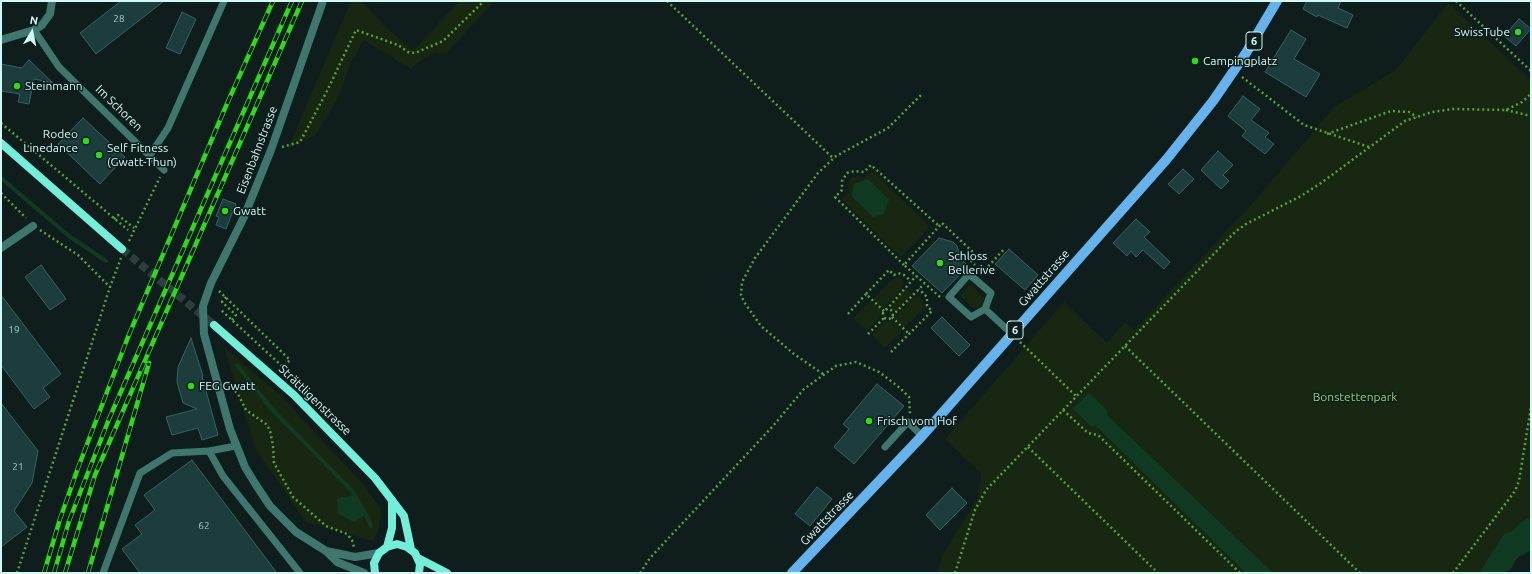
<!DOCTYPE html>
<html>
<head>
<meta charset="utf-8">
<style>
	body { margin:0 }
	#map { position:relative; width:1532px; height:574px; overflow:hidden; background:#0f1e1d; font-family:Ubuntu,sans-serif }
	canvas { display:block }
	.frame { position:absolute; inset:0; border:2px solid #d1f9f6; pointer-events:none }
	.north { position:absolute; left:12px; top:12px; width:40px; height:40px; -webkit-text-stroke:3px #0f1e1d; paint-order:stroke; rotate:10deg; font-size:11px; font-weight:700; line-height:16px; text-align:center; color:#d1f9f6 }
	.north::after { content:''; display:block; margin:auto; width:14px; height:18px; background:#d1f9f6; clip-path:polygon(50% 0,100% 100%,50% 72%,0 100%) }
</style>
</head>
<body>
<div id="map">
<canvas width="1532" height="574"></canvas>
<div class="frame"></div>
<div class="north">N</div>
</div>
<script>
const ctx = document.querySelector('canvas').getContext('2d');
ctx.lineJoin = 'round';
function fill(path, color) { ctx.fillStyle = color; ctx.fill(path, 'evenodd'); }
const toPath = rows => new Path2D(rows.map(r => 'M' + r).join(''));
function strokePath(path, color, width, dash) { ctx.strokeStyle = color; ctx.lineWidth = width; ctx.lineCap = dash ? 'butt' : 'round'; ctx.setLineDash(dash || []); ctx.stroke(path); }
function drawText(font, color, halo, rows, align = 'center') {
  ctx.font = font + ' Ubuntu,sans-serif'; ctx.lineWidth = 3; ctx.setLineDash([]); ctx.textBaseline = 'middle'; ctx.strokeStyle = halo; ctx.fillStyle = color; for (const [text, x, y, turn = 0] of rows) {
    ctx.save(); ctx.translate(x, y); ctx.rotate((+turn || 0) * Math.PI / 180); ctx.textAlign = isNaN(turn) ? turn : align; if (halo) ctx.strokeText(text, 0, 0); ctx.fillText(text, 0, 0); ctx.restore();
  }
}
fill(toPath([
	[351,1,362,1,380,22,413,51,459,1,495,1,446,54,435,53,422,60,411,69,364,40,351,62,339,96,316,135,288,148],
	[1448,3,1531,80,1531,519,1521,522,1512,531,1504,534,1479,573,937,573,943,554,978,498,981,473,945,439,1064,302,1107,343,1125,322,1134,330,1253,203,1335,106,1395,71],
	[872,170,930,227,901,257,842,199,849,192,848,184,851,178,858,176,865,178],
	[868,180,888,201,887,207,880,215,874,215,853,195,856,183],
	[899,277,902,279,903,284,901,287,903,288,883,309,873,299,893,279],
	[971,284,984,298,983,304,978,308,973,308,959,295],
	[906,288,912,294,895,313,893,309,889,307],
	[919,297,923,300,924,308,904,328,894,318,913,298],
	[870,301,881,310,879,318,867,331,853,319],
	[893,321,902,331,885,348,872,335,884,322],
	[224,347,280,395,362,483,381,509,379,529,373,541,306,522,256,450]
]), '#172712');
fill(toPath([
	[868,179,889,200,884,214,873,217,852,196,854,184],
	[1089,393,1107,410,1107,415,1273,573,1246,573,1096,426,1092,427,1073,409],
	[355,495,366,514,354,522,338,514,337,498],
	[1527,519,1531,519,1531,550,1517,558,1511,569,1504,573,1479,573,1504,534,1512,531,1521,522]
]), '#103b22');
strokePath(toPath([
	[1,178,69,236,106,261],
	[237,365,271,408,352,491,366,514,371,526]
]), '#103b22', 4);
const building = toPath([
	[121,1,164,1,96,54,80,33,121,1],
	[1307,1,1341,1,1338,8,1353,15,1347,28,1318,15,1317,17,1303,9,1307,1],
	[182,12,196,19,180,54,166,48,182,12],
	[1519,19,1531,29,1516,46,1504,36,1519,19],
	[1291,30,1306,39,1294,59,1320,74,1306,97,1265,72,1291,30],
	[29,60,53,83,34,79,29,104,18,102,20,94,1,91,1,64,22,68,29,60],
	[1243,96,1260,109,1251,120,1269,133,1265,137,1274,144,1265,154,1242,136,1246,131,1228,116,1243,96],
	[83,118,125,157,100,184,58,144,83,118],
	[1218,151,1233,165,1223,175,1229,181,1221,189,1201,170,1218,151],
	[1183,169,1194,179,1179,194,1168,184,1183,169],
	[223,199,236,204,226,229,216,225,219,217,216,216,223,199],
	[1136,219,1150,232,1144,237,1170,262,1164,269,1143,250,1136,257,1131,251,1127,256,1113,243,1136,219],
	[939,238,953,242,957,246,961,259,968,266,942,293,912,266,939,238],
	[1009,249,1038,275,1025,290,995,264,1009,249],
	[41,265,66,299,50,310,25,277,41,265],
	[1,295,61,374,43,388,50,397,34,409,1,365,1,295],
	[942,317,970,345,959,356,931,328,942,317],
	[191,338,203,376,202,376,218,435,202,440,198,428,172,435,166,417,197,409,183,403,177,382,178,367,191,338],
	[877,384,904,406,854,464,834,447,849,429,843,424,877,384],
	[1,403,38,451,32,483,14,511,27,527,1,547,1,403],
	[192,460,277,573,140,573,122,549,142,534,135,525,155,510,144,495,192,460],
	[817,487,832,499,810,526,795,514,817,487],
	[952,488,967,503,940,530,926,515,952,488]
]);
fill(building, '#1d3c3c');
strokePath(building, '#326565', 1);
strokePath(toPath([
	[122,249,214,325]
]), '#2c3f3e', 8, [8, 4]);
strokePath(toPath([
	[667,1,833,158],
	[1456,1,1531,71],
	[1242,77,1304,125,1369,147],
	[1506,110,1531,116],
	[1,123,128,230],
	[1327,134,1391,111,1409,112,1417,117],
	[282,147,300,142,327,91,356,30,398,45,408,52,415,53,443,41,484,1],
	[1,193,26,218],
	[114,219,118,215,134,228],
	[40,230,78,255,110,287],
	[129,241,160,177],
	[904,265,835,197,842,190,842,181,847,173,855,171,864,172,871,165,939,226],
	[981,271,983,272,1005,248],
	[219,291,290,360,283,367,221,310],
	[226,297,222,302,236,315,232,320],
	[940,297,904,265,942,223,975,254,969,259,975,265],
	'883 314a5 5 0 1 1 10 0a5 5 0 1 1-10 0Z',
	[886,310,916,276],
	[884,311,866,294,889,270,894,275,898,273,904,275,911,281],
	[848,314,866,294],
	[892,316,924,284],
	[892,317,909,334],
	[868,334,884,318],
	[1020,342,1076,396],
	[1125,346,1360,573],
	[891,352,932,311,927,306,927,297,919,289],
	[823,374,794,354,761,326,744,302,741,295,742,282,755,258,818,173,836,156,888,128,922,94],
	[228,384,238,394,246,410,266,424,270,430,273,446,274,463,293,497,326,526,347,534,352,540,354,547],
	[1063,410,1088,433,1098,435,1240,573],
	[1028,447,1158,573],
	[17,573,110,287,121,258],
	[640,573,650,558,773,426,804,389,836,366,856,362,879,372,900,388,909,397,910,414],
	[955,573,975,510,986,490,1235,232,1246,224,1301,196,1321,183,1405,121,1432,112,1453,109,1506,110,1522,102,1531,94],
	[1453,573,1515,491,1519,481,1531,407]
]), '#56a33c', 2.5, [2, 3]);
strokePath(toPath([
	[34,30,59,67,164,170],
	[150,155,168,128,224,1],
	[985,309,971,317,949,297,969,274,991,293,985,309,1012,334],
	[885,447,908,422,922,436],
	[209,451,223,476,300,573],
	[103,573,140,473,172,453,209,451,236,446]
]), '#3f776e', 7);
strokePath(toPath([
	[323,1,271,150,244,217,211,283,203,306,204,334,230,429,245,467,256,485,270,506,296,532,326,551,337,562,364,573],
	[1,40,34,30,42,25,50,14,52,1],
	[1,248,33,226],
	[326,551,355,557,379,553]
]), '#3f776e', 8);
strokePath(toPath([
	[1,143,122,249],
	[214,325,294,395,375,478,404,516,411,549],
	[387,547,392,528,392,500],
	[418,558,447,573],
	[375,573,374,563,379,553,387,547,397,544,407,547,415,553,420,564,419,573]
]), '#73eed9', 8);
strokePath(toPath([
	[792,573,922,436,1166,160,1213,101,1246,53,1277,1]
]), '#65b2ec', 10);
const rail = toPath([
	[44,573,60,519,78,468,128,337,226,106,273,1],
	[54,573,69,521,109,419,292,1],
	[65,573,95,475,302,1],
	[88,573,149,363]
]);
strokePath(rail, '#2ddb1b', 4.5);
strokePath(rail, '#0f1e1d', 3, [9]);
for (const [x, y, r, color] of [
	[1518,32,4,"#2ddb1b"],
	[1195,61,4,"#2ddb1b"],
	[17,86,4,"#2ddb1b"],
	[86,141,4,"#2ddb1b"],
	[99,155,4,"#2ddb1b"],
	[225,211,4,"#2ddb1b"],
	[940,263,4,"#2ddb1b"],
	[191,386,4,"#2ddb1b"],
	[869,421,4,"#2ddb1b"]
]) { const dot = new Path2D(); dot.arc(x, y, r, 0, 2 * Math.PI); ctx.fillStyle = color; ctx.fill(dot); strokePath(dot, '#0f1e1d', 1.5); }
drawText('10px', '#a4cac8', null, [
	["28",119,19],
	["19",14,330],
	["21",18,467],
	["62",204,526]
]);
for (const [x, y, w] of [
	[1254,41,16],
	[1015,330,16]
]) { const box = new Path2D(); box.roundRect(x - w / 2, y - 9, w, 18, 3); ctx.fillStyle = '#0f1e1d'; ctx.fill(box); strokePath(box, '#d1f9f6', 1); }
drawText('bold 11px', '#d1f9f6', null, [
	["6",1254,41],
	["6",1015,330]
]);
drawText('12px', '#d1f9f6', '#0f1e1d', [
	["SwissTube",1510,32,"right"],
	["Campingplatz",1203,61],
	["Steinmann",25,86],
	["Rodeo",78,134,"right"],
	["Linedance",78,148,"right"],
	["Self Fitness",107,148],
	["(Gwatt-Thun)",107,162],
	["Gwatt",233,211],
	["Schloss",948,256],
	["Bellerive",948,270],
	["FEG Gwatt",199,386],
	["Frisch vom Hof",877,421]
], 'left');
drawText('12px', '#d1f9f6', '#0f1e1d', [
	["Im Schoren",119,108,44],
	["Eisenbahnstrasse",257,150,-69],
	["Gwattstrasse",1044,278,-49],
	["Strättligenstrasse",315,400,44],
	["Gwattstrasse",827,518,-46]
]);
drawText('12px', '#95d066', '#0f1e1d', [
	["Bonstettenpark",1355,397]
]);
</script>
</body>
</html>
